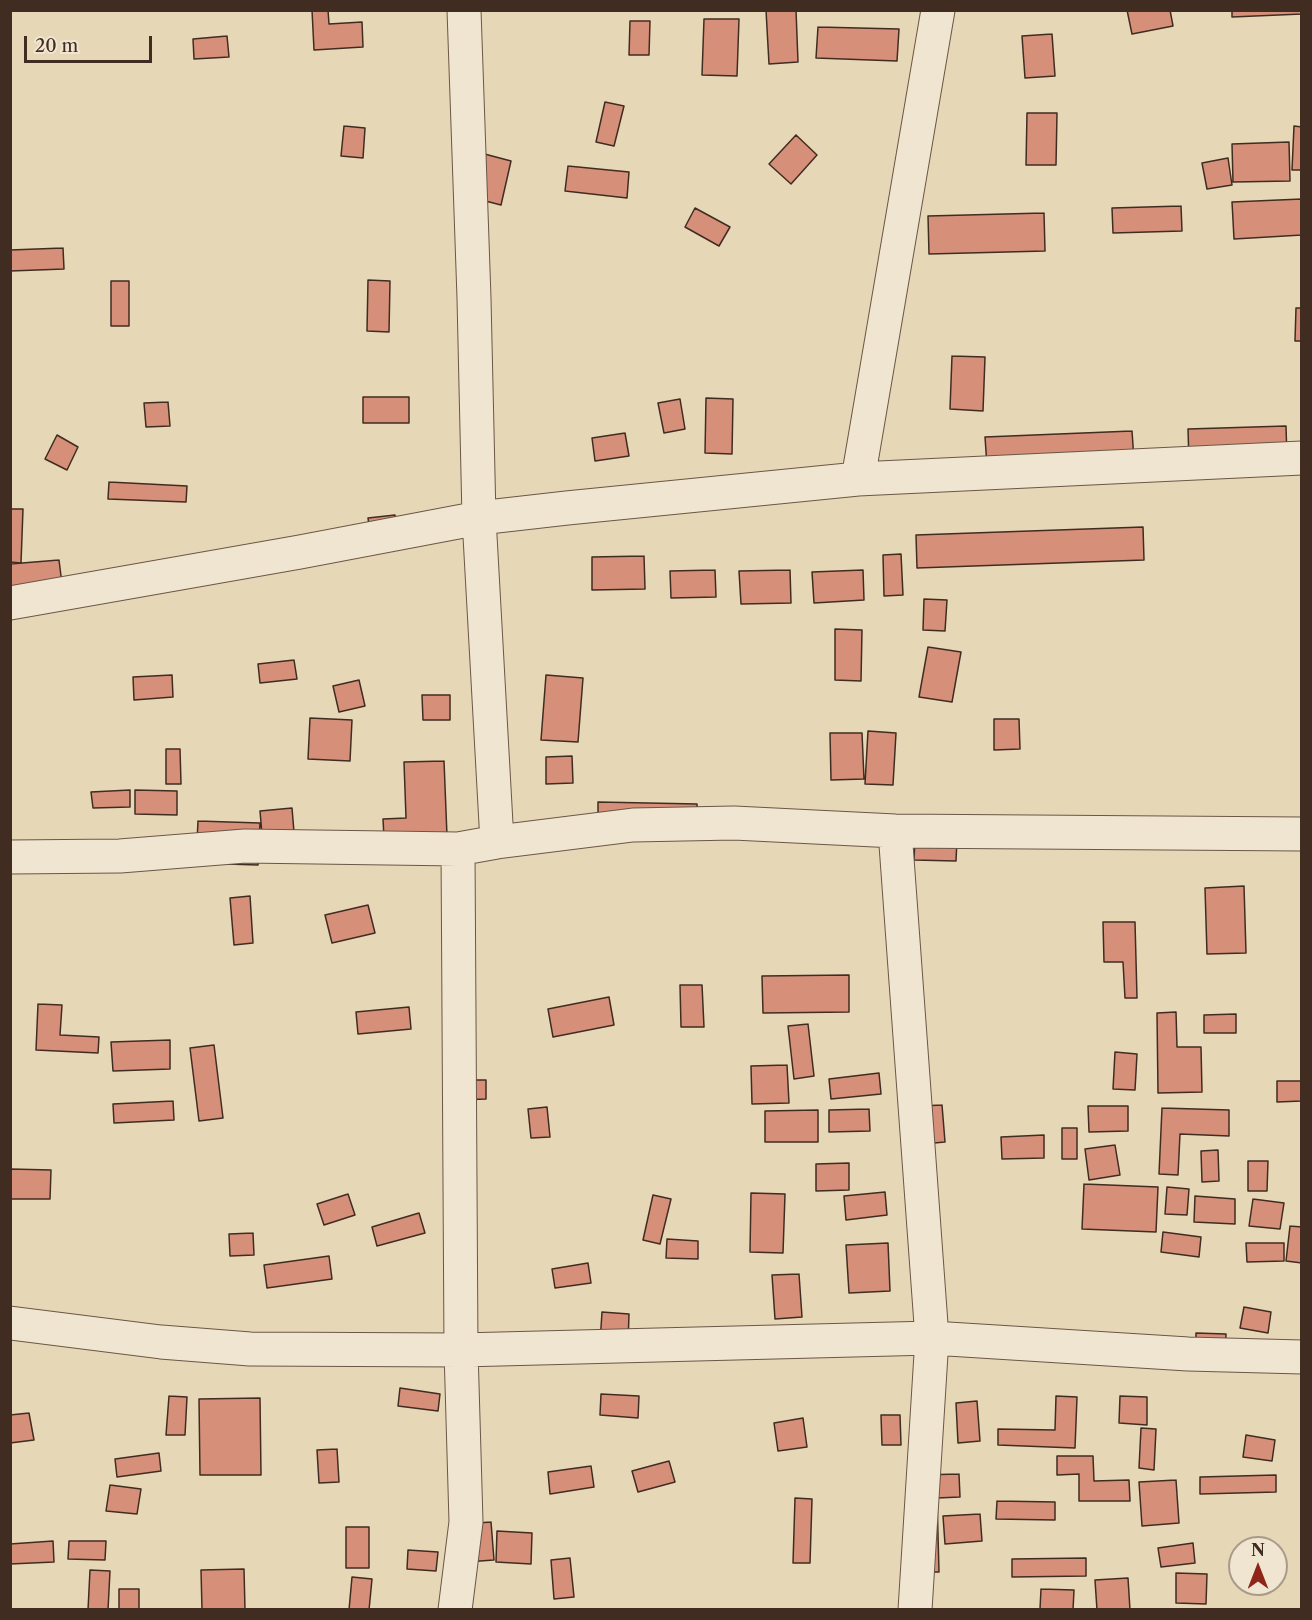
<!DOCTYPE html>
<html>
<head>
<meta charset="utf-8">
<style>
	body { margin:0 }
	#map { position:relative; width:1312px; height:1620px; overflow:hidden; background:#e6d7b7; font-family:"Libre Caslon Text",serif }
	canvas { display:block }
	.frame { position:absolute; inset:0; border:12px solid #412c22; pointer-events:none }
	.north { position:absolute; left:1228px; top:1536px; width:60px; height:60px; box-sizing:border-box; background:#efe5d0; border:2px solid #a99b8a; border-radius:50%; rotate:0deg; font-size:16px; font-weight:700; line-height:24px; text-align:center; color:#412c22 }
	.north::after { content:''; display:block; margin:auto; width:21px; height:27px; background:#8f2418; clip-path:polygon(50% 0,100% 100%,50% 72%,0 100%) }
	.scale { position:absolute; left:24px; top:36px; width:128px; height:27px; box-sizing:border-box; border:3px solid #412c22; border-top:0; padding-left:8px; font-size:18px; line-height:21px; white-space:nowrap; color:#412c22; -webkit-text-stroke:4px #efe5d0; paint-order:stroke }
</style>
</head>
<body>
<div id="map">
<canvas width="1312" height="1620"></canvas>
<div class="frame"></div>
<div class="north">N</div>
<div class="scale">20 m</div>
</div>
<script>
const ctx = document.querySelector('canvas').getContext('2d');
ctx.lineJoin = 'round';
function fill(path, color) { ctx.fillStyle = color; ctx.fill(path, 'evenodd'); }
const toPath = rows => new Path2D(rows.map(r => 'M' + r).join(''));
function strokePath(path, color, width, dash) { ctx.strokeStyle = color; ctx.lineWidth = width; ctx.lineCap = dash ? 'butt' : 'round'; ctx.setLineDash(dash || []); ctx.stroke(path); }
const building = toPath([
	[312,10,328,10,329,24,362,22,363,47,314,50,312,10],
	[766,10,796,10,798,62,769,64,766,10],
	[1127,10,1170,10,1173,26,1132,34,1127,10],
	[1232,10,1302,10,1302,14,1232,17,1232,10],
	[704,19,739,19,737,76,702,75,704,19],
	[630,21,650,21,649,55,629,55,630,21],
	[818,27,899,29,897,61,816,58,818,27],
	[1052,34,1055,76,1025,78,1022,36,1052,34],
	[227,36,229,57,194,59,193,39,227,36],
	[605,102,624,106,614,146,596,142,605,102],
	[1027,113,1057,113,1056,165,1026,165,1027,113],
	[344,126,365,128,363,158,341,156,344,126],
	[1294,126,1302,127,1302,170,1292,170,1294,126],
	[796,135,817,155,791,184,769,164,796,135],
	[1289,142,1290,181,1233,182,1232,144,1289,142],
	[477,152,511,161,501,205,466,196,477,152],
	[1228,158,1232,185,1207,189,1202,163,1228,158],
	[568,166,629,172,627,198,565,191,568,166],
	[1302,199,1302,235,1234,239,1232,202,1302,199],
	[1181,206,1182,231,1113,233,1112,208,1181,206],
	[695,208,730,227,719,246,685,227,695,208],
	[1044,213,1045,251,929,254,928,216,1044,213],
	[63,248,64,269,10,271,10,250,63,248],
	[368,280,390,281,389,332,367,331,368,280],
	[111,281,129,281,129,326,111,326,111,281],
	[1296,308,1302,308,1302,341,1295,341,1296,308],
	[952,356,985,357,983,411,950,409,952,356],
	[363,397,409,397,409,423,363,423,363,397],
	[706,398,733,399,732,454,705,453,706,398],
	[680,399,685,429,664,433,658,403,680,399],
	[168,402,170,426,146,427,144,403,168,402],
	[1286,426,1287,459,1189,462,1188,429,1286,426],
	[1132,431,1134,460,987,466,985,437,1132,431],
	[625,433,629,456,595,461,592,438,625,433],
	[57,435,78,447,67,470,45,459,57,435],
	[109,482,187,486,186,502,108,499,109,482],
	[10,509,23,509,21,563,10,562,10,509],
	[395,515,397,537,371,540,368,518,395,515],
	[1143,527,1144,560,917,568,916,535,1143,527],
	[901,554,903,595,884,596,883,555,901,554],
	[644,556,645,589,592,590,592,557,644,556],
	[59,560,62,584,10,589,10,564,59,560],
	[715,570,716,597,671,598,670,571,715,570],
	[790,570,791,603,741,604,739,571,790,570],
	[863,570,864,600,814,603,812,572,863,570],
	[924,599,947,600,945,631,923,630,924,599],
	[835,629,862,630,861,681,835,680,835,629],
	[928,647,961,652,952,702,919,697,928,647],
	[294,660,297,679,260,683,258,664,294,660],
	[172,675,173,697,134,700,133,677,172,675],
	[546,675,583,678,578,742,541,740,546,675],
	[359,680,365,706,339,712,333,686,359,680],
	[422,695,450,695,450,720,423,720,422,695],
	[310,718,352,720,350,761,308,759,310,718],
	[994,719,1019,719,1020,749,994,750,994,719],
	[868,731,896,733,893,785,865,784,868,731],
	[830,733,862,733,864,779,831,780,830,733],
	[166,749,180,749,181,784,166,784,166,749],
	[572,756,573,783,546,784,546,757,572,756],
	[444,761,447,836,384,838,383,819,406,818,404,762,444,761],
	[130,790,130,807,93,808,91,792,130,790],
	[135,790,177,791,177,815,135,814,135,790],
	[598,802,697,804,697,833,598,831,598,802],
	[292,808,295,844,263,846,260,811,292,808],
	[198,821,260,823,258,865,196,863,198,821],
	[915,838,957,839,956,861,914,860,915,838],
	[1244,886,1246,953,1207,954,1205,888,1244,886],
	[250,896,253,943,234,945,230,898,250,896],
	[368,905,375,933,332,943,325,915,368,905],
	[1103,922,1135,922,1137,998,1125,998,1123,962,1104,962,1103,922],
	[849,975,849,1012,763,1013,762,976,849,975],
	[680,985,702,985,704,1027,681,1027,680,985],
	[609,997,614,1025,553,1037,548,1009,609,997],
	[38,1004,62,1005,60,1035,99,1037,98,1053,36,1050,38,1004],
	[409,1007,411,1029,358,1034,356,1012,409,1007],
	[1176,1012,1177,1047,1201,1047,1202,1092,1158,1093,1157,1013,1176,1012],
	[1236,1014,1236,1033,1204,1033,1204,1015,1236,1014],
	[808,1024,814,1076,794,1079,788,1026,808,1024],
	[170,1040,170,1069,113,1071,111,1042,170,1040],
	[214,1045,223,1118,199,1121,190,1048,214,1045],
	[1115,1052,1137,1054,1135,1090,1113,1089,1115,1052],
	[787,1065,789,1103,752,1104,751,1066,787,1065],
	[879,1073,881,1094,831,1099,829,1079,879,1073],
	[456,1080,486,1080,486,1099,456,1100,456,1080],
	[1277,1081,1302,1081,1302,1101,1277,1102,1277,1081],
	[173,1101,174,1120,114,1123,113,1104,173,1101],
	[942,1105,945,1142,923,1144,920,1106,942,1105],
	[1088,1106,1128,1106,1128,1131,1089,1132,1088,1106],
	[547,1107,550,1137,531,1138,528,1109,547,1107],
	[1162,1108,1229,1110,1229,1136,1180,1134,1178,1175,1159,1174,1162,1108],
	[869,1109,870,1131,829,1132,829,1110,869,1109],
	[818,1110,818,1142,765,1142,765,1111,818,1110],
	[1062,1128,1077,1128,1077,1159,1062,1159,1062,1128],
	[1044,1135,1044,1158,1002,1159,1001,1137,1044,1135],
	[1115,1145,1120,1175,1089,1180,1085,1149,1115,1145],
	[1218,1150,1219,1181,1202,1182,1201,1151,1218,1150],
	[1248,1161,1268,1161,1267,1191,1248,1191,1248,1161],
	[849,1163,849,1190,816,1191,816,1164,849,1163],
	[10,1169,51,1170,50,1199,10,1199,10,1169],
	[1084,1184,1158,1187,1156,1232,1082,1229,1084,1184],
	[1167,1187,1189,1189,1187,1215,1165,1214,1167,1187],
	[885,1192,887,1215,846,1220,844,1196,885,1192],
	[751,1193,785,1194,783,1253,750,1252,751,1193],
	[348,1194,355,1215,324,1225,317,1204,348,1194],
	[653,1195,671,1199,660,1244,643,1240,653,1195],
	[1195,1196,1235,1199,1235,1224,1194,1222,1195,1196],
	[1253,1199,1284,1203,1280,1229,1249,1226,1253,1199],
	[419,1213,425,1233,377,1246,372,1227,419,1213],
	[1290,1226,1302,1227,1302,1263,1286,1261,1290,1226],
	[1163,1232,1201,1237,1199,1257,1161,1252,1163,1232],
	[253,1233,254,1255,230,1256,229,1234,253,1233],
	[667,1239,698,1241,698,1259,666,1258,667,1239],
	[888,1243,890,1291,849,1293,846,1245,888,1243],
	[1246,1243,1284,1243,1284,1261,1247,1262,1246,1243],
	[329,1256,332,1279,267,1288,264,1265,329,1256],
	[588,1263,591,1283,555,1288,552,1269,588,1263],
	[799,1274,802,1317,775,1319,772,1275,799,1274],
	[1244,1307,1271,1312,1268,1333,1240,1328,1244,1307],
	[602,1312,629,1314,628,1344,600,1343,602,1312],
	[1196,1333,1226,1334,1225,1358,1196,1357,1196,1333],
	[400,1388,440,1394,438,1411,398,1406,400,1388],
	[601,1394,639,1396,638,1418,600,1415,601,1394],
	[169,1396,187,1397,185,1435,166,1435,169,1396],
	[1056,1396,1077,1397,1075,1448,998,1445,998,1429,1055,1430,1056,1396],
	[1120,1396,1147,1397,1147,1425,1119,1423,1120,1396],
	[260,1398,261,1475,200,1475,199,1399,260,1398],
	[977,1401,980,1441,958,1443,956,1403,977,1401],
	[29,1413,34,1440,10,1443,10,1415,29,1413],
	[881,1415,900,1415,901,1445,882,1445,881,1415],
	[803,1418,807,1447,778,1451,774,1423,803,1418],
	[1141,1428,1156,1429,1154,1470,1139,1468,1141,1428],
	[1246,1435,1275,1440,1272,1461,1243,1457,1246,1435],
	[337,1449,339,1482,319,1483,317,1450,337,1449],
	[159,1453,161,1471,117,1477,115,1459,159,1453],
	[1057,1456,1093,1456,1094,1481,1129,1480,1130,1501,1079,1501,1079,1474,1057,1475,1057,1456],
	[669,1461,675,1482,638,1492,632,1471,669,1461],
	[591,1466,594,1487,550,1494,548,1472,591,1466],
	[959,1474,960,1497,937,1498,939,1572,923,1572,920,1475,959,1474],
	[1276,1475,1276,1492,1200,1494,1200,1477,1276,1475],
	[1176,1480,1179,1523,1142,1526,1139,1482,1176,1480],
	[110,1485,141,1489,137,1514,106,1511,110,1485],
	[795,1498,812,1499,810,1563,793,1563,795,1498],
	[997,1501,1055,1502,1055,1520,996,1519,997,1501],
	[980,1514,982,1541,945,1544,943,1516,980,1514],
	[491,1522,494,1560,466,1562,464,1524,491,1522],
	[346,1527,369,1527,369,1568,346,1568,346,1527],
	[497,1531,532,1533,531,1564,496,1562,497,1531],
	[53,1541,54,1562,10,1564,10,1544,53,1541],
	[69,1541,106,1541,105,1560,68,1559,69,1541],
	[1193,1543,1195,1563,1161,1567,1158,1548,1193,1543],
	[408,1550,438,1552,436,1571,407,1569,408,1550],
	[570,1558,574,1597,554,1599,551,1560,570,1558],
	[1086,1558,1086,1576,1012,1577,1012,1559,1086,1558],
	[244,1569,245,1610,202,1610,201,1570,244,1569],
	[90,1570,110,1571,108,1610,88,1610,90,1570],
	[1176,1573,1207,1574,1206,1604,1176,1603,1176,1573],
	[352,1577,372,1579,369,1610,349,1610,352,1577],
	[1128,1578,1130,1610,1097,1610,1095,1580,1128,1578],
	[119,1589,139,1589,139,1610,119,1610,119,1589],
	[1041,1589,1074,1590,1073,1610,1040,1609,1041,1589]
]);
fill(building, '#d6907a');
strokePath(building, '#412c22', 1.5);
const minor = toPath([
	[464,10,474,298,479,518,497,842],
	[858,479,938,10],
	[10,603,300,552,479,518,567,508,858,479,1302,458],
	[895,831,932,1338,915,1610],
	[10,857,120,856,245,846,458,849,497,842,633,825,734,823,895,831,1302,834],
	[10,1323,161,1342,250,1349,461,1350,932,1338,1188,1354,1302,1357],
	[455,1610,466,1522,461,1350,458,849]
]);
strokePath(minor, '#6a5747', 35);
strokePath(minor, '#efe5d0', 33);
</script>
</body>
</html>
